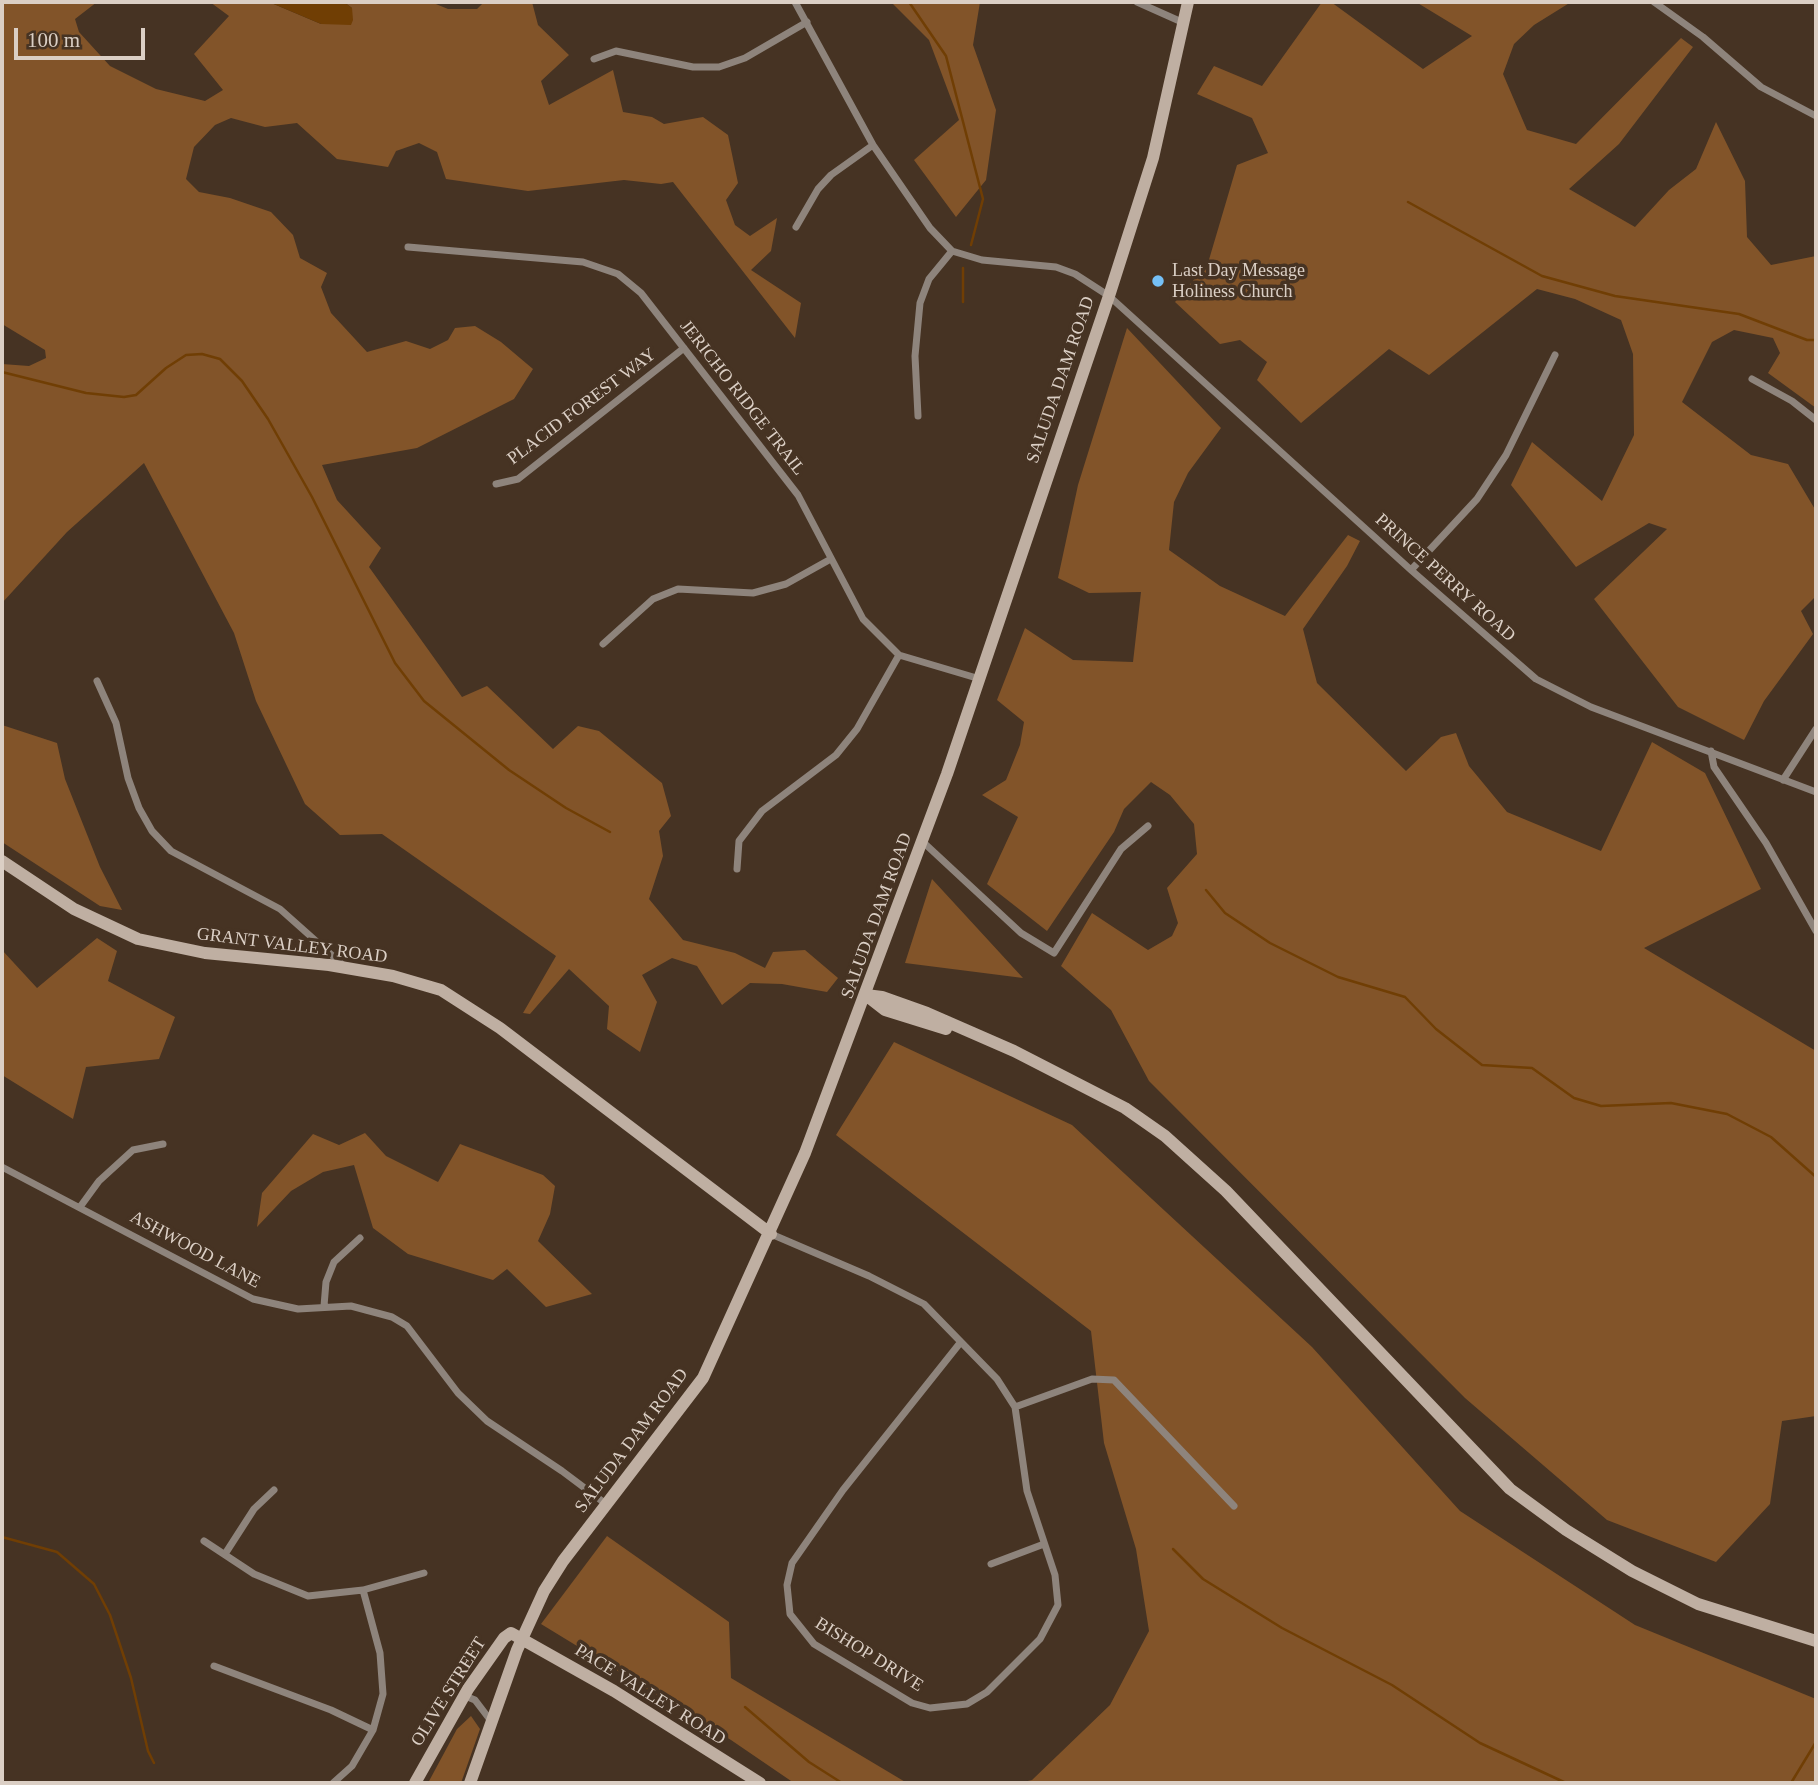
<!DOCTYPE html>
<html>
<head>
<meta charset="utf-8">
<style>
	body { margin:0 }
	#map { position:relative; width:1818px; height:1785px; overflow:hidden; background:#463323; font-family:Georgia,serif }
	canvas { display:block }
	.frame { position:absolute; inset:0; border:4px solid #dbcfc5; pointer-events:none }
	.scale { position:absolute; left:14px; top:28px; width:131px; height:32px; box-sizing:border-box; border:4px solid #dbcfc5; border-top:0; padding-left:9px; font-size:21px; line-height:24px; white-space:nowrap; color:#dbcfc5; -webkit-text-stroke:5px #463323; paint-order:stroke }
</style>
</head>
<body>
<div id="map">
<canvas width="1818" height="1785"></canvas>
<div class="frame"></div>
<div class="scale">100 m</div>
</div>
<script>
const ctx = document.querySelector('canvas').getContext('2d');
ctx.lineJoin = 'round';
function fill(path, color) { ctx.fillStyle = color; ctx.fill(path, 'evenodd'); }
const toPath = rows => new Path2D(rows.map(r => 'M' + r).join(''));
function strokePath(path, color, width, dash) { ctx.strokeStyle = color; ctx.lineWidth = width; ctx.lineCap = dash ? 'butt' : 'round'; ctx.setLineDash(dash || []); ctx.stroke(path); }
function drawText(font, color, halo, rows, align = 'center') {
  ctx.font = font + ' Georgia,serif'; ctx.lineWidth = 7; ctx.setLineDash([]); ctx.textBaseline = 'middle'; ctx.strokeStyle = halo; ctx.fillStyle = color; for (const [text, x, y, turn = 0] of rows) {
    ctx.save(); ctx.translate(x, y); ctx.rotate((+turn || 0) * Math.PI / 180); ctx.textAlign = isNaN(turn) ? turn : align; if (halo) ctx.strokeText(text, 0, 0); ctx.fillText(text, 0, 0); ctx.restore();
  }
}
fill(toPath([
	[2,2,97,2,75,19,79,32,110,66,156,89,205,101,223,90,194,54,229,16,210,2,269,2,321,24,352,8,344,2,431,2,448,9,477,9,484,2,532,2,538,25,569,55,541,81,549,105,613,70,623,112,652,117,664,124,703,117,728,135,738,183,726,200,735,225,750,236,777,218,771,251,751,270,801,303,795,338,673,182,661,184,624,180,528,191,446,179,437,152,419,143,396,151,388,167,337,159,297,123,265,127,231,118,215,125,194,147,186,179,199,192,230,198,271,212,293,235,300,258,327,273,321,287,331,313,367,352,406,341,430,349,448,340,455,328,475,326,501,342,533,369,514,399,417,448,322,465,337,500,381,548,369,567,462,697,487,686,553,749,578,726,599,731,662,783,671,816,659,831,663,856,649,899,683,940,735,953,765,968,773,952,805,950,838,978,827,992,782,984,750,983,722,1005,697,966,672,958,642,975,657,1002,640,1052,607,1029,609,1006,569,969,530,1014,523,1013,556,956,382,834,340,835,305,804,256,701,234,633,144,463,67,532,2,603,2,364,29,366,46,358,45,350,2,324],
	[891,2,980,2,973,45,996,110,986,180,956,217,914,160,959,120,929,40],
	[1322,2,1331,2,1423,69,1472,36,1416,2,1571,2,1534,25,1514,44,1503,74,1527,130,1576,144,1681,38,1693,47,1619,144,1569,189,1635,227,1669,190,1696,169,1716,122,1745,181,1747,237,1771,265,1816,256,1816,408,1768,373,1780,353,1773,338,1734,330,1712,342,1682,402,1751,455,1788,464,1816,511,1816,596,1801,611,1813,634,1764,701,1744,740,1678,707,1594,599,1667,529,1649,523,1576,567,1511,485,1532,442,1602,501,1634,435,1633,354,1621,320,1575,299,1537,289,1429,375,1389,349,1301,423,1257,380,1267,362,1240,340,1220,344,1175,302,1208,263,1237,165,1268,153,1252,118,1197,94,1214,66,1262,86],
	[1127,328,1221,428,1188,473,1174,502,1169,550,1220,586,1285,616,1348,535,1360,541,1347,566,1303,629,1317,683,1406,771,1441,737,1456,733,1469,766,1507,812,1601,851,1652,742,1705,773,1761,889,1644,948,1816,1051,1816,1416,1782,1421,1770,1504,1716,1562,1607,1520,1465,1398,1149,1081,1111,1010,1061,966,1092,913,1148,950,1172,936,1178,923,1167,888,1197,854,1194,824,1170,795,1151,782,1124,809,1114,832,1047,931,987,884,1018,817,982,795,1006,780,1020,745,1024,722,997,700,1025,628,1073,660,1133,662,1141,592,1089,593,1058,578,1078,485],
	[2,725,57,743,65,779,100,867,122,910,100,906,2,842],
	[932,879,1023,978,905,963],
	[97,938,117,951,108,981,175,1017,159,1059,86,1067,73,1119,2,1075,2,950,37,988],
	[894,1042,1072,1125,1312,1347,1460,1511,1635,1625,1816,1699,1816,1783,1019,1783,1032,1780,1110,1705,1149,1631,1136,1549,1104,1443,1091,1331,836,1135],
	[365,1133,386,1156,438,1182,460,1144,543,1175,555,1186,550,1214,538,1241,592,1294,546,1307,507,1269,493,1280,408,1254,373,1228,354,1165,323,1172,291,1191,257,1227,262,1193,313,1134,339,1145],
	[607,1536,729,1622,731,1678,907,1783,794,1783,731,1740,541,1624],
	[471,1716,480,1729,461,1783,428,1783,457,1729]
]), '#825429');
fill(toPath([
	[269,2,344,2,352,8,353,20,351,25,321,24]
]), '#703e04');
strokePath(toPath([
	[909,2,946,56,983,199,971,245],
	[1408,202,1542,276,1615,296,1739,314,1807,340,1816,340],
	[963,302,963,268],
	[2,372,86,393,124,397,136,395,166,368,186,355,202,354,220,359,242,381,268,419,312,497,395,663,424,701,509,770,566,808,610,832],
	[1206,890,1225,913,1270,943,1338,977,1405,997,1436,1029,1482,1065,1532,1068,1574,1098,1601,1106,1671,1103,1727,1114,1771,1137,1816,1177],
	[2,1537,57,1552,94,1584,110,1615,131,1678,148,1751,154,1763],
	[1173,1549,1203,1579,1282,1628,1392,1685,1480,1743,1566,1783],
	[745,1707,809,1762,842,1783],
	[1791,1783,1816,1742]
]), '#703e04', 2.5);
strokePath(toPath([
	[795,2,873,145,930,228,952,251,982,260,1056,267,1075,274,1109,296,1411,570,1536,679,1591,707,1816,792],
	[1137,2,1184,23],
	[1654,2,1703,37,1761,87,1816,116],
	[594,59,616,51,693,67,719,67,745,58,807,22],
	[796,227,818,189,831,175,873,145],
	[408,247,583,262,618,274,641,293,798,495,863,619,899,655,980,679],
	[1752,379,1792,401,1816,420],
	[918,416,915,356,920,303,929,279,952,251],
	[496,484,518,479,684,348],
	[1411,570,1477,499,1506,455,1555,355],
	[603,644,653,599,678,589,753,593,786,584,829,560],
	[97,681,116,723,128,778,139,808,152,831,171,851,280,909,344,966],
	[1711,751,1714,767,1766,843,1816,931],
	[1783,780,1816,729],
	[923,842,1021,933,1054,953,1121,849,1148,826],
	[737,869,739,841,762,811,836,755,857,729,899,655],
	[2,1167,253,1299,298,1309,351,1306,392,1317,407,1326,458,1393,487,1421,562,1471,606,1504],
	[80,1207,99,1181,133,1150,163,1144],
	[771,1234,869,1276,924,1304,997,1379,1015,1407,1027,1491,1055,1575,1058,1605,1040,1639,987,1692,967,1704,930,1708,912,1703,814,1644,790,1614,787,1585,792,1563,843,1490,960,1343],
	[324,1306,326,1282,334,1262,360,1238],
	[1015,1407,1092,1379,1114,1380,1234,1506],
	[204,1541,254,1574,308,1596,363,1590,380,1653,383,1694,373,1730,352,1766,333,1783],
	[225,1554,254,1509,274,1490],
	[991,1564,1044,1544],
	[363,1590,424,1573],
	[214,1666,331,1710,373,1730],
	[465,1696,475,1700,491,1721]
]), '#8e847c', 7);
strokePath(toPath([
	[2,861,74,909,138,939,205,953,329,965,393,976,441,990,500,1028,771,1234],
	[866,995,882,997,927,1013,1014,1051,1125,1108,1165,1136,1226,1191,1510,1489,1566,1530,1632,1571,1698,1604,1816,1641],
	[867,996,885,1010,946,1029],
	[415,1783,468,1689,504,1638,511,1633,614,1691,760,1783],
	[470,1783,517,1650,544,1591,563,1561,703,1378,805,1153,947,774,1109,296,1153,158,1188,2]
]), '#bfafa2', 12);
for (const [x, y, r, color] of [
	[1158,281,7,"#75c0f6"]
]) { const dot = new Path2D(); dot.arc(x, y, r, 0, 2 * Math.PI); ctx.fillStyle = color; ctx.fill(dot); strokePath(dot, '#463323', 2.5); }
drawText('18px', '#dbcfc5', '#463323', [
	["Last Day Message",1172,271],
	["Holiness Church",1172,292]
], 'left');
drawText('18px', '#dbcfc5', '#463323', [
	["SALUDA DAM ROAD",1061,380,-71],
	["JERICHO RIDGE TRAIL",742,398,52],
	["PLACID FOREST WAY",582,407,-37],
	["PRINCE PERRY ROAD",1445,578,42],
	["SALUDA DAM ROAD",877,916,-70],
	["GRANT VALLEY ROAD",292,946,7],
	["ASHWOOD LANE",195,1250,28],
	["SALUDA DAM ROAD",632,1441,-53],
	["BISHOP DRIVE",869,1655,32],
	["OLIVE STREET",449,1692,-58],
	["PACE VALLEY ROAD",650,1695,32]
]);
</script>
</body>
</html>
